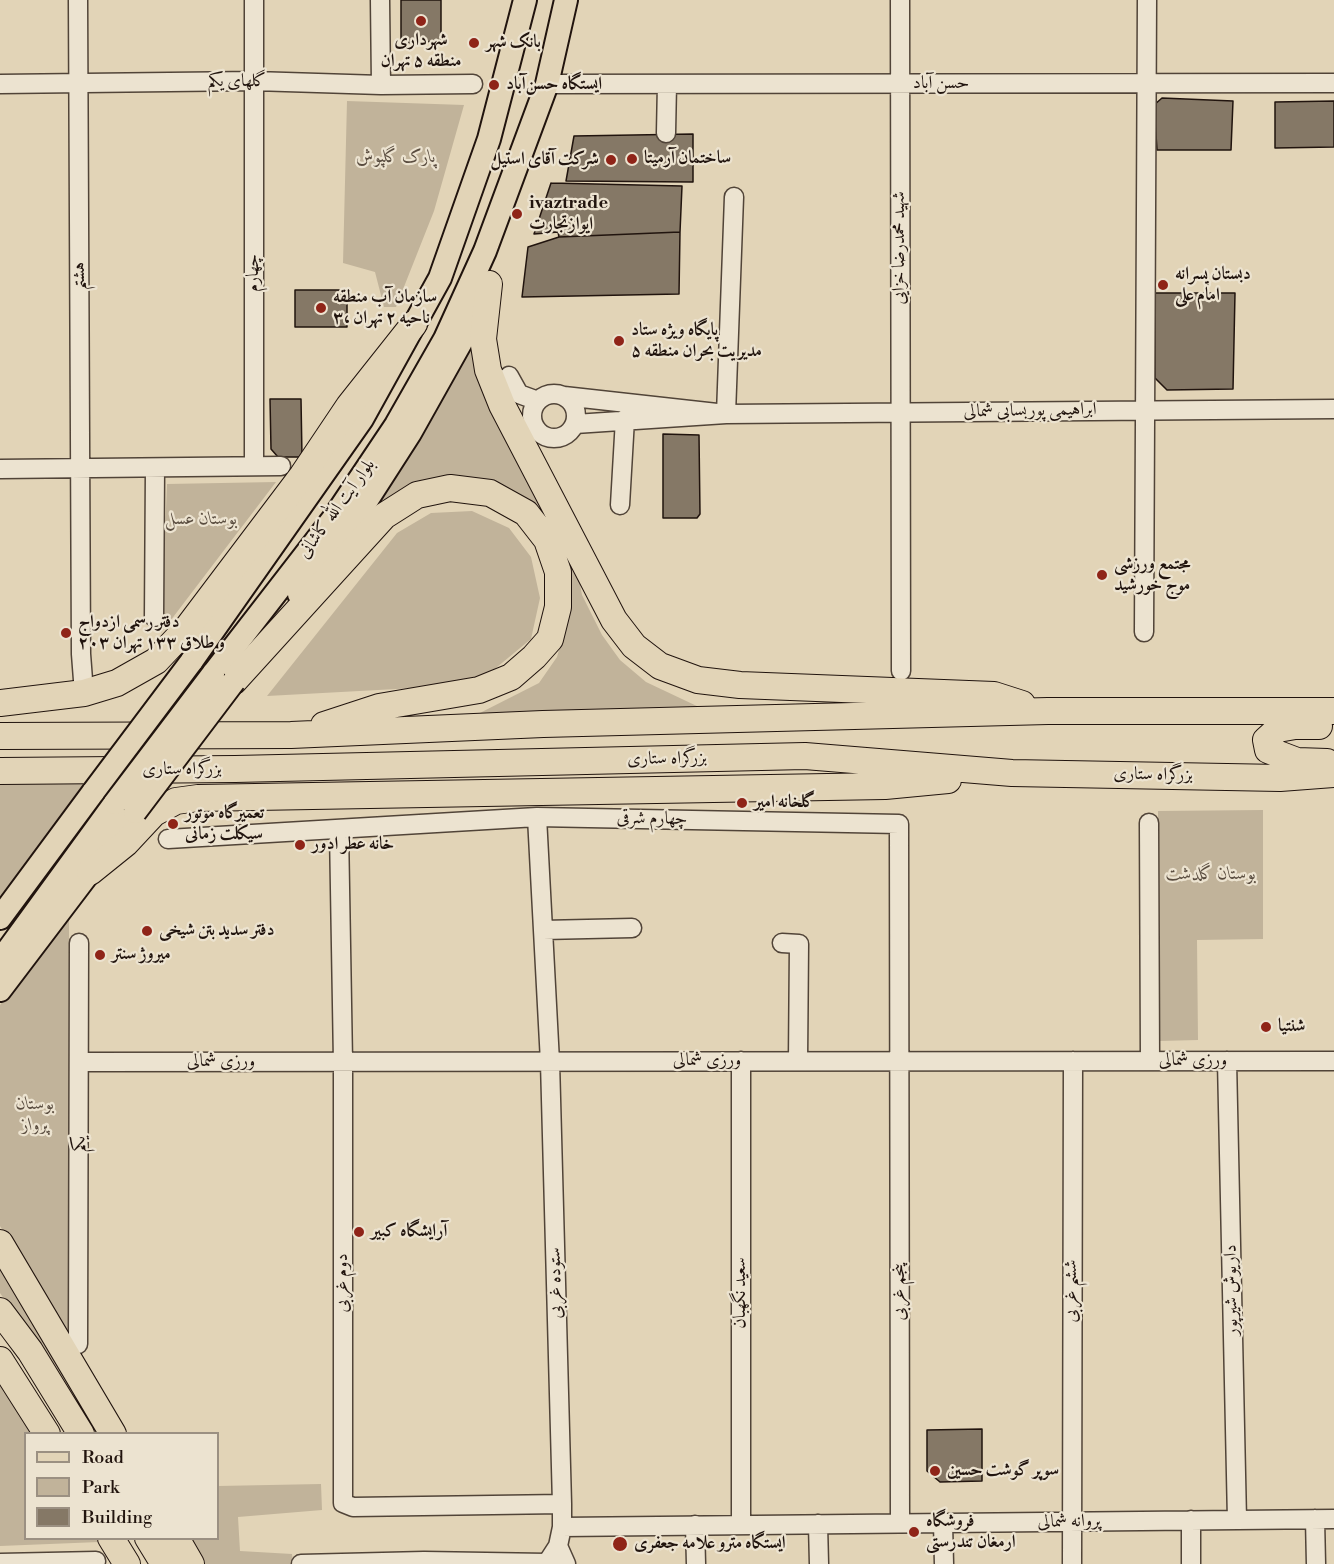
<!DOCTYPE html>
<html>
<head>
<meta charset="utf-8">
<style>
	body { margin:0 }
	#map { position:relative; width:1334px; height:1564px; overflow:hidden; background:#e2d4b7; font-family:"Libre Bodoni",serif }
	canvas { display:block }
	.legend { position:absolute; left:24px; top:1432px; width:195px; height:108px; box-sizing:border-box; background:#ece3d0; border:2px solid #9b9082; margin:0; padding:8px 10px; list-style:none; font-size:18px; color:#21140e }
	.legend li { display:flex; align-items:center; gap:12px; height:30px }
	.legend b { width:30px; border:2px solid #9b9082 }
</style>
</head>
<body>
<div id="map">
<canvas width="1334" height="1564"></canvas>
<ul class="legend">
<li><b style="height:8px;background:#e2d4b7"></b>Road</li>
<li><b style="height:16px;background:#c1b39a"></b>Park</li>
<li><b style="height:16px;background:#857866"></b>Building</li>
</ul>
</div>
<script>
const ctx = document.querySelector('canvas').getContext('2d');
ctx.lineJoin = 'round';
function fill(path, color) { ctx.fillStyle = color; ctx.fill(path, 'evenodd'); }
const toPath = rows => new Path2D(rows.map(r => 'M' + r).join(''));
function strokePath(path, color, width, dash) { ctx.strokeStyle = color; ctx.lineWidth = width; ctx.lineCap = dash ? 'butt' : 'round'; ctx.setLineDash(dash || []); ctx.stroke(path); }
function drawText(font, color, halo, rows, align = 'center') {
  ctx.font = font + ' "Libre Bodoni",Amiri,serif'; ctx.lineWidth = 4.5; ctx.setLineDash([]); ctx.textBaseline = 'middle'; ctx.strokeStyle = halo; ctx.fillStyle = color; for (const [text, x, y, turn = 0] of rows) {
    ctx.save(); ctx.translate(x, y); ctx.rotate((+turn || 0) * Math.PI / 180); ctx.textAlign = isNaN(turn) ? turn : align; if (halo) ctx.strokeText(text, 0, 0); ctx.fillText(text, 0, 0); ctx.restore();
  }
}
fill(toPath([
	[347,101,464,105,434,211,396,307,384,307,375,272,343,263],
	[474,344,577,568,582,595,602,635,620,660,646,682,701,708,472,717,539,683,557,657,564,632,569,581,491,482,371,517,417,445],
	[276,482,161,633,167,484],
	[472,511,509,528,531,557,540,598,531,639,491,672,452,686,267,696,397,533,431,513],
	[0,782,89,782,0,903],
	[1263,810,1263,939,1197,940,1198,1040,1159,1041,1158,811],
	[69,914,69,1341,0,1226,0,1005],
	[0,1259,100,1433,97,1433,0,1293],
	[0,1382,35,1433,26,1434,26,1538,97,1538,99,1542,0,1546],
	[321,1484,322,1510,238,1517,240,1551,292,1554,293,1564,196,1564,182,1539,218,1538,218,1486]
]), '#c1b39a');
const building = toPath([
	[401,0,441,0,441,41,401,43,401,0],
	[1162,98,1233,101,1231,150,1157,150,1154,105,1162,98],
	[1334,101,1334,147,1275,148,1275,102,1334,101],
	[693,134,693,182,566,181,574,136,693,134],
	[551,183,682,186,680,232,559,237,558,232,534,234,551,183],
	[680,232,679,294,522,297,528,247,559,237,680,232],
	[295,290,347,290,347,327,295,327,295,290],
	[1155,293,1235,293,1233,389,1167,390,1155,378,1155,293],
	[270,399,301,399,302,457,278,457,271,449,270,399],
	[663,434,699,435,700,514,697,518,663,518,663,434],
	[982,1429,982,1481,940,1482,927,1471,927,1430,982,1429]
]);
fill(building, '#857866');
strokePath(building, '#21140e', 1.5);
const minor = toPath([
	[78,0,81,654,84,693],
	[254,0,254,466],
	[380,0,381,85],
	[900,0,901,671],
	[0,84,254,81,381,85,473,84],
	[547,84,1334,83],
	[666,133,667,84],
	[734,197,726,414,1334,409],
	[509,376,519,394,538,401],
	'532 416a22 22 0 1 1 44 0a22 22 0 1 1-44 0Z',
	[564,396,726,414,575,424],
	[0,469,281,466],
	[620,505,625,419],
	[154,617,155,468],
	[1144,632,1147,0],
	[537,817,550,1062,562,1504,562,1527,558,1546,547,1563],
	[1149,823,1150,1061],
	[339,830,343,1062,343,1503,353,1507,562,1504],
	[168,839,537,817,899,824,900,1523],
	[543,930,632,928],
	[782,943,799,944,798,1061],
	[1227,1061,1237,1520],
	[81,1062,1334,1061],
	[78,1344,79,943],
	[1315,1519,1316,1564],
	[1191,1520,1191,1564],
	[943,1523,944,1564],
	[818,1524,819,1564],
	[695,1525,696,1564],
	[741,1525,741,1061],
	[562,1527,1334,1519],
	[558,1546,566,1564],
	[0,1563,96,1561],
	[301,1564,424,1561,547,1563],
	[1072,1564,1073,1061]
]);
const major = toPath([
	[299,594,349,528,410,433,461,342,486,291],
	[191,662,362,419,440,278,489,139,525,0],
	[213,674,333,519,396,425,445,339,485,251,547,84,566,0],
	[0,918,94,791],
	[0,961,115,803],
	[0,990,135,812]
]);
const highway = toPath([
	[489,284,483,339,488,370,502,405,614,620,634,646,660,666,698,680,740,685,994,695,1022,704],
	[234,681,384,516,417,495,450,488,490,493,526,513,547,540,558,572,558,607,550,639,534,657,511,677,479,690,379,707,324,725],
	[0,703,84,693,117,683,156,661,188,627,302,476,349,406,414,324],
	[1319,726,1295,726,1278,729,1266,740,1268,750,1297,761,1327,762],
	[0,736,291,735,543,724,1048,711,1334,711],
	[0,771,235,769,805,756,1012,773,1280,778,1334,774],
	[90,872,126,843,154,813,176,801,198,798,885,786,948,780],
	[0,1243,113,1434],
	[0,1311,30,1351,81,1434],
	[0,1360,47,1434],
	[111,1538,127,1564],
	[148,1538,164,1564],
	[176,1538,191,1564]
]);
strokePath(minor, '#514438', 21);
strokePath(major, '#21140e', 26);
strokePath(highway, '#21140e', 28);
strokePath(minor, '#ece3d0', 18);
strokePath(major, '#e2d4b7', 22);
strokePath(highway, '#e2d4b7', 26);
const majorBridge = toPath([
	[94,791,191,662],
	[115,803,213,674],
	[135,812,234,681]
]);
strokePath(majorBridge, '#21140e', 26, []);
strokePath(majorBridge, '#e2d4b7', 22);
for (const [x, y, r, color] of [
	[421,21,6,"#8f2418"],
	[474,43,6,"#8f2418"],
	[494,85,6,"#8f2418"],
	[632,159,6,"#8f2418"],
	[611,160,6,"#8f2418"],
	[517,214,6,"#8f2418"],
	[1163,285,6,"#8f2418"],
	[321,308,6,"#8f2418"],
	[619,341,6,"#8f2418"],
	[1102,575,6,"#8f2418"],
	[66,633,6,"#8f2418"],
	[742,803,6,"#8f2418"],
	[173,824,6,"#8f2418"],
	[300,845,6,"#8f2418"],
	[147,931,6,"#8f2418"],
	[100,955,6,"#8f2418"],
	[1266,1027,6,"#8f2418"],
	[359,1232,6,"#8f2418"],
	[935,1471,6,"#8f2418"],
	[914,1532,6,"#8f2418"],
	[620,1544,8,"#8f2418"]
]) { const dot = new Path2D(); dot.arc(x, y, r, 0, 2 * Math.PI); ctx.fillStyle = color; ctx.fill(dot); strokePath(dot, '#ece3d0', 2); }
drawText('bold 18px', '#21140e', '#ece3d0', [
	["شهرداری",421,41,"center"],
	["منطقه ۵ تهران",421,62,"center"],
	["بانک شهر",486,43],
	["ایستگاه حسن‌آباد",506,85],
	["ساختمان آرمیتا",644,159],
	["شرکت آقای استیل",599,160,"right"],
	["ivaztrade",529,204],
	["ایوازتجارت",529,225],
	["دبستان پسرانه",1175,275],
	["امام علی",1175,296],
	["سازمان آب منطقه",333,298],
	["۳، ناحیه ۲ تهران",333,319],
	["پایگاه ویژه ستاد",631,331],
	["مدیریت بحران منطقه ۵",631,352],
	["مجتمع ورزشی",1114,565],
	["موج خورشید",1114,586],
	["دفتر رسمی ازدواج",78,623],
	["۲۰۳ و طلاق ۱۳۳ تهران",78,644],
	["گلخانه امیر",754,803],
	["تعمیرگاه موتور",185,814],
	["سیکلت زمانی",185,835],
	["خانه عطر ادور",312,845],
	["دفتر سدید بتن شیخی",159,931],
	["میروژ سنتر",112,955],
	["شنتیا",1278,1027],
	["آرایشگاه کبیر",371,1232],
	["سوپر گوشت حسین",947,1471],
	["فروشگاه",926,1522],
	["ارمغان تندرستی",926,1543],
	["ایستگاه مترو علامه جعفری",634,1544]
], 'left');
drawText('18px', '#21140e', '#ece3d0', [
	["گلهای یکم",237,82],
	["حسن آباد",941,84],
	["شهید محمدرضا خزایی",900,248,-90],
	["چهارم",254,273,-90],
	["هشتم",80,276,-90],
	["ابراهیمی پوربسابی شمالی",1030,411,-1],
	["بلوار آیت الله کاشانی",337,509,-54],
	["بزرگراه ستاری",667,759,-1],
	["بزرگراه ستاری",182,770],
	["بزرگراه ستاری",1153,775,1],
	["چهارم شرقی",652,819,1],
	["ورزی شمالی",707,1061],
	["ورزی شمالی",1193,1061],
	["ورزی شمالی",221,1062],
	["یکم",80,1144,-89],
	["دوم غربی",343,1283,-90],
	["ستوده غربی",556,1283,-91],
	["داریوش شیرپور",1232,1290,-91],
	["ششم غربی",1072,1291,-90],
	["پنجم غربی",900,1292,-90],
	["سعید نگهبان",741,1293,-90],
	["پروانه شمالی",1069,1522,-1]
]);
drawText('italic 18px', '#594c3f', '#ece3d0', [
	["پارک گلپوش",396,158],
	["بوستان عسل",201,520],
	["بوستان گلدشت",1211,875],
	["بوستان",35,1105],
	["پرواز",35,1126]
]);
</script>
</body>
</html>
